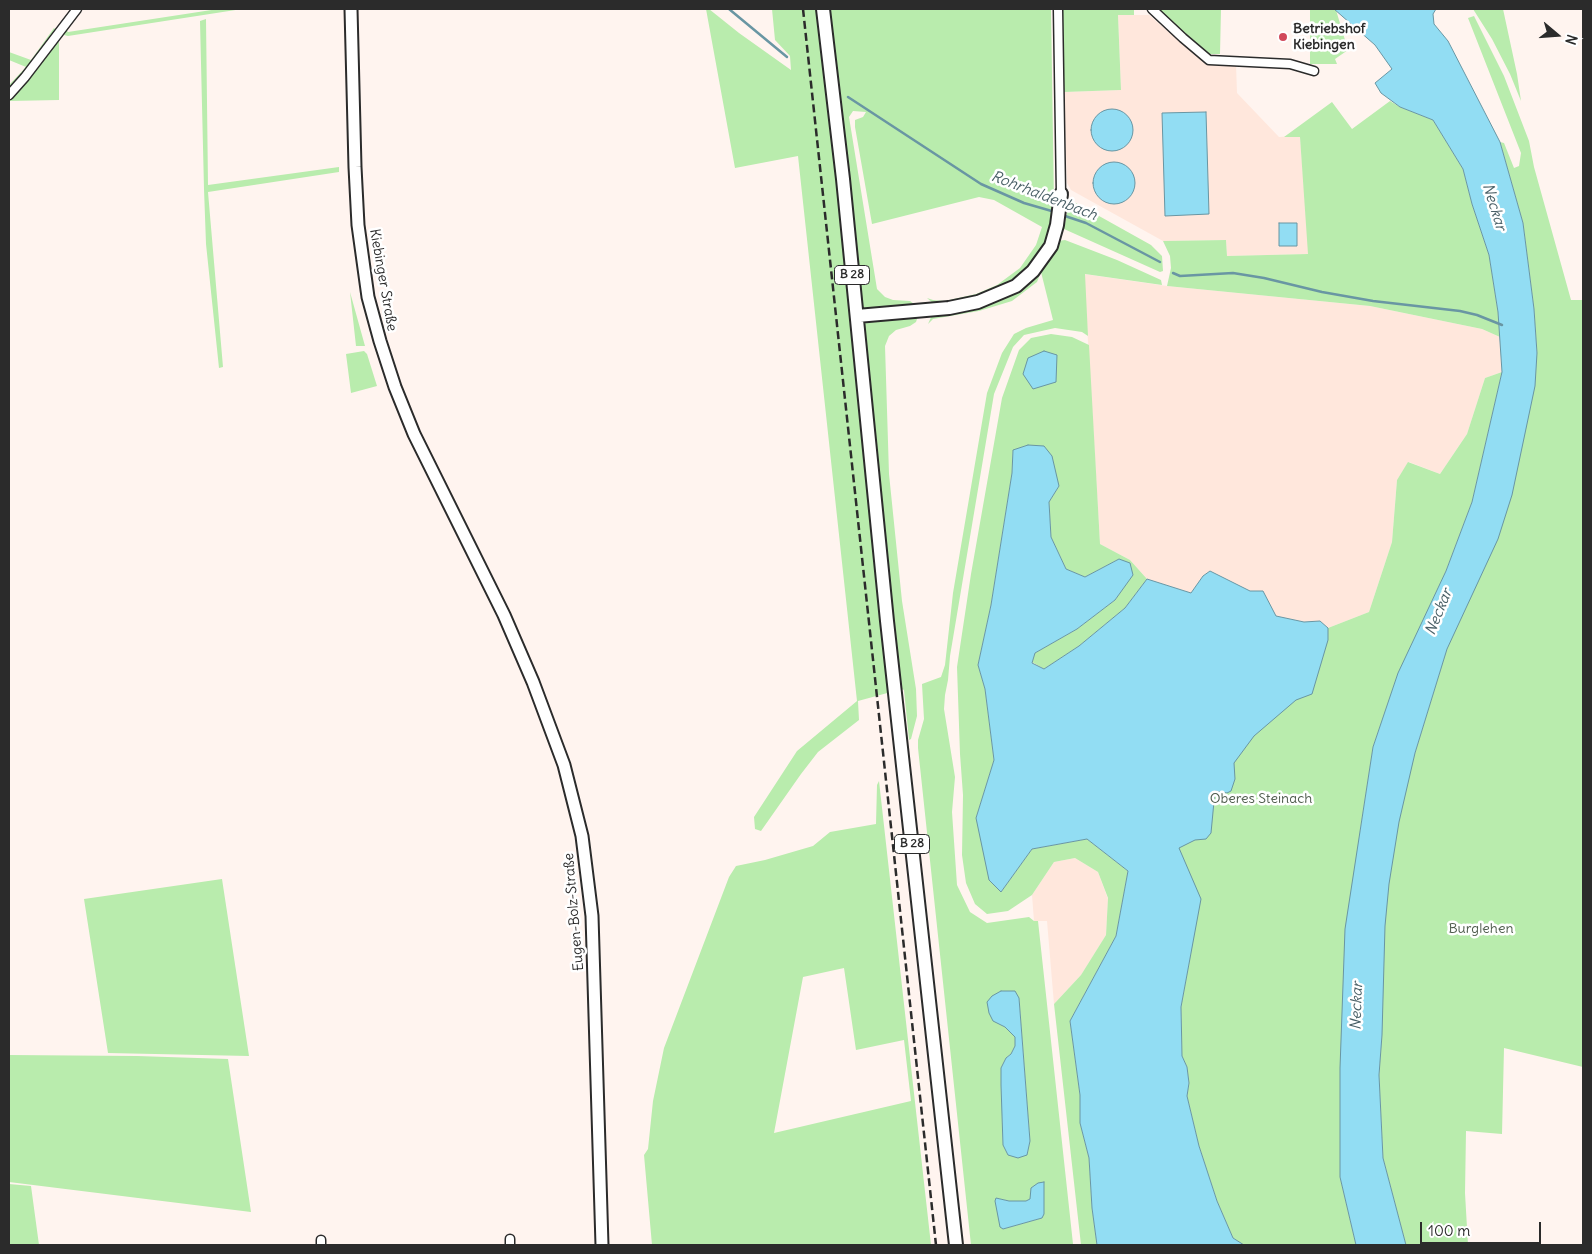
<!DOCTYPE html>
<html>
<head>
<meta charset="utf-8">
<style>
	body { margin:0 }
	#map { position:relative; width:1592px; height:1254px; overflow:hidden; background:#fff4ef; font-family:Delius,sans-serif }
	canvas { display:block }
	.frame { position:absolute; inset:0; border:10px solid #2b2b2b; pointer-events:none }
	.north { position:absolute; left:1532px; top:10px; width:50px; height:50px; -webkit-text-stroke:4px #fff; paint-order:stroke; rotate:108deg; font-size:14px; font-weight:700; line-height:20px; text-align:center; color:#2b2b2b }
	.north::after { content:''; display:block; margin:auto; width:18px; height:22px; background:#2b2b2b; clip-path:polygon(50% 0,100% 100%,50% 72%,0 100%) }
	.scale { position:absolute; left:1420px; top:1222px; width:121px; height:22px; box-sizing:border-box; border:2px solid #2b2b2b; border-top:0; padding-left:6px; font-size:15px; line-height:18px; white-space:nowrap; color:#2b2b2b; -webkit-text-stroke:4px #fff; paint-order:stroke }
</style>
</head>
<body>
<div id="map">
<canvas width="1592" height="1254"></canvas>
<div class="frame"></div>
<div class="north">N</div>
<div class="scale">100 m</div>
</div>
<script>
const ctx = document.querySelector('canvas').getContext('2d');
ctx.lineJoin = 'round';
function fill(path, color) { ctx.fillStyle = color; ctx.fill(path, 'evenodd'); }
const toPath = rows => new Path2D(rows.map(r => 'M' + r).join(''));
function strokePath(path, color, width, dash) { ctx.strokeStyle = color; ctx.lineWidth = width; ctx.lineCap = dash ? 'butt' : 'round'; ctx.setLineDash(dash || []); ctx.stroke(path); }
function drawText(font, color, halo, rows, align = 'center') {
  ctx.font = font + ' Delius,sans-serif'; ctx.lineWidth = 5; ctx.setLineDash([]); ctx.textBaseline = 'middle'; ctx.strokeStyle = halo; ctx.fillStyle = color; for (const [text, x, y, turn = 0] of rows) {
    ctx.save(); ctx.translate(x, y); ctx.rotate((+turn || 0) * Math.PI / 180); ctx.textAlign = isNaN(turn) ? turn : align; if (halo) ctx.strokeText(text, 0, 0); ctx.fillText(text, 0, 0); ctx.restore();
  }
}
fill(toPath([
	[1118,15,1149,15,1206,64,1236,64,1237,93,1279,137,1300,136,1309,254,1227,256,1226,240,1163,241,1071,190,1067,183,1064,92,1121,90],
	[1084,274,1167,286,1370,306,1482,329,1500,337,1502,372,1485,378,1467,434,1440,474,1409,462,1397,480,1392,542,1369,612,1328,628,1320,621,1304,622,1275,616,1263,591,1250,591,1210,571,1203,576,1191,593,1147,579,1130,560,1100,544],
	[1075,858,1098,872,1108,899,1106,935,1081,975,1054,1004,1047,921,1034,921,1032,895,1054,862]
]), '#ffe7dc');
fill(toPath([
	[218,9,242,9,68,36,64,35,64,33,66,30,68,32],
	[706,9,709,9,739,33,791,70,790,56,775,40,772,9,1051,9,1054,204,1051,229,1042,250,1024,272,1002,289,985,295,935,305,927,298,933,300,945,301,976,294,997,285,1020,268,1036,245,1042,227,994,200,979,197,872,224,855,127,855,120,863,117,866,112,853,111,849,117,877,289,885,297,893,300,910,301,914,304,917,319,916,322,910,326,896,330,889,336,885,346,889,474,902,601,916,689,917,716,911,739,909,740,904,690,902,689,858,701,859,720,818,752,801,774,761,831,755,829,754,817,797,751,857,701,798,156,735,168],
	[1061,9,1134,9,1134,15,1118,15,1121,90,1064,92],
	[1157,9,1221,9,1220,54,1209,54,1185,36],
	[1310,9,1336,10,1348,50,1335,59,1337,64,1310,64],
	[1473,9,1503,9,1517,74,1521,101,1510,74,1492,39],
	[1474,16,1504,76,1529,141,1534,167,1571,300,1583,300,1583,1067,1504,1048,1502,1134,1466,1131,1465,1193,1468,1245,1406,1245,1383,1158,1379,1075,1382,1032,1376,945,1390,835,1537,353,1534,309,1523,223,1500,142,1504,143,1514,168,1519,166,1521,153,1468,18],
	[206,19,208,185,339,167,339,172,208,192,223,367,219,368,206,244,204,189,200,21],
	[54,28,56,30,9,92,9,85,26,67,9,60,9,52,31,60],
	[57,42,59,42,59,100,9,101,9,99],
	[1390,101,1400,107,1433,120,1463,169,1472,204,1489,255,1498,312,1500,337,1482,329,1370,306,1167,286,1171,268,1170,256,1163,241,1226,240,1227,256,1308,254,1300,137,1284,137,1332,102,1352,129],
	[1074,202,1151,245,1162,256,1163,271,1160,272,1064,229,1063,226,1065,224,1068,207,1069,203],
	[1065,240,1117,260,1161,280,1162,285,1085,274,1088,336,1082,332,1055,328,1024,335,1013,347,994,394,950,656,948,680,945,695,944,709,955,777,952,812,957,885,970,912,987,923,1029,917,1034,921,1038,921,1073,1244,1060,1245,971,1245,918,748,918,740,924,719,922,684,941,677,945,665,953,593,987,393,1002,353,1014,334,1026,328,1053,320,1041,272,1037,282,1012,301,979,311,933,319,928,324,932,315,986,305,1016,291,1041,271,1055,249,1058,241],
	[1019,998,1030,1141,1027,1155,1008,1155,1003,1145,1001,1068,1006,1058,1011,1054,1015,1046,1015,1036,1005,1027,993,1020],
	[996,1198,1009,1201,1026,1201,1030,1199,1042,1218,1003,1229],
	[350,292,365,346,356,346],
	[1051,334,1072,337,1089,345,1100,544,1130,560,1147,579,1125,608,1079,646,1044,669,1032,662,1035,653,1077,629,1115,600,1133,574,1119,559,1085,577,1066,569,1051,537,1049,502,1059,486,1013,450,1012,473,991,605,978,665,985,689,994,760,976,818,1001,892,1032,849,1087,839,1128,871,1116,936,1070,1021,1080,1095,1080,1123,1089,1158,1092,1208,1097,1245,1081,1245,1054,1004,1081,975,1106,935,1108,898,1098,872,1075,858,1054,862,1032,895,1008,911,987,914,975,904,966,883,962,855,963,795,960,754,957,667,971,574,1002,398,1019,350,1031,338],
	[364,351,367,354,377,386,351,393,346,354],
	[1502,372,1472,502,1446,571,1395,683,1373,747,1360,832,1340,1177,1356,1245,1244,1245,1233,1238,1217,1201,1199,1146,1187,1096,1189,1083,1187,1067,1182,1056,1181,1007,1191,952,1154,746,1328,640,1328,628,1369,612,1392,542,1397,480,1408,462,1440,474,1467,434,1485,378],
	[879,781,931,1245,652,1245,644,1155,648,1149,653,1101,664,1048,729,877,736,866,765,860,813,846,830,832,876,824,877,785],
	[844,968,856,1050,904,1040,911,1101,774,1133,803,977],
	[222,879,249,1056,108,1053,84,899],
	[9,1055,137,1056,228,1059,251,1212,9,1182],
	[9,1184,31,1186,39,1245,9,1245]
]), '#b9ecad');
const water = toPath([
	[1334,9,1436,9,1433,14,1434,24,1448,41,1500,142,1523,223,1534,309,1537,353,1535,386,1512,495,1498,539,1447,649,1415,753,1399,822,1389,884,1385,926,1382,1035,1379,1075,1383,1158,1406,1245,1356,1245,1340,1177,1340,1068,1345,929,1373,747,1398,673,1446,571,1472,502,1502,372,1498,312,1489,255,1472,204,1463,169,1433,120,1400,107,1381,93,1375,83,1392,69,1375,45,1334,9],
	'1091 130a21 21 0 1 1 42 0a21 21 0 1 1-42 0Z',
	[1206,112,1209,214,1165,216,1162,113,1206,112],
	'1093 183a21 21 0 1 1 42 0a21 21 0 1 1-42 0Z',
	[1279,223,1297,223,1297,246,1279,246,1279,223],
	[1044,351,1057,355,1056,382,1033,389,1023,374,1028,358,1044,351],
	[1028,445,1044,446,1052,456,1059,486,1049,502,1051,537,1066,569,1085,577,1119,559,1130,563,1133,575,1115,600,1077,629,1035,653,1032,663,1044,669,1079,646,1125,608,1147,579,1191,593,1203,576,1210,571,1250,591,1263,591,1276,616,1304,622,1320,621,1328,628,1328,640,1312,694,1296,700,1254,736,1234,763,1235,779,1231,791,1227,793,1215,791,1211,833,1206,839,1195,840,1179,848,1201,899,1181,1007,1182,1056,1187,1067,1189,1083,1187,1096,1199,1146,1217,1201,1233,1238,1244,1245,1097,1245,1092,1208,1089,1158,1080,1123,1080,1095,1070,1021,1116,936,1128,871,1087,839,1032,849,1001,892,989,880,976,818,994,760,985,689,978,665,991,605,1012,473,1013,450,1028,445],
	[1001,991,1015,991,1019,998,1030,1141,1027,1155,1018,1158,1008,1155,1003,1145,1001,1085,1001,1068,1006,1058,1011,1054,1015,1046,1015,1037,1005,1027,993,1021,989,1013,987,1002,992,996,1001,991],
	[1044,1182,1044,1214,1042,1218,1003,1229,1000,1227,995,1201,996,1198,1009,1201,1026,1201,1030,1199,1031,1188,1038,1183,1044,1182]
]);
fill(water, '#92ddf3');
strokePath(water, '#6996a3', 1);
strokePath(toPath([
	[729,9,787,57],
	[848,97,981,184,1024,203,1055,212],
	[1062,215,1086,223,1160,262],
	[1173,273,1180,276,1233,273,1264,278,1322,292,1373,301,1460,311,1477,315,1502,325]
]), '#6996a3', 2.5);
const street = toPath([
	[1058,9,1061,194],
	[1152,9,1183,38,1209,60,1290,64,1314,71],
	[9,95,25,77,77,9],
	[321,1240,321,1245],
	[510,1245,510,1239]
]);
const secondary = toPath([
	[351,9,355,167,358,225,368,297,380,341,395,387,414,434,504,615,533,682,564,765,582,836,592,916,602,1245]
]);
const primary = toPath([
	[823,9,843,179,887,621,956,1245],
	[857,316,949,308,978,302,1016,286,1033,271,1051,246,1057,225,1061,194]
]);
strokePath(street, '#2b2b2b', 11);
strokePath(secondary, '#2b2b2b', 15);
strokePath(primary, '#2b2b2b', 16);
strokePath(street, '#fff', 8);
strokePath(secondary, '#fff', 11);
strokePath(primary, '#fff', 12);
strokePath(toPath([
	[803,9,936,1245]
]), '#2b2b2b', 2.5, [8, 4]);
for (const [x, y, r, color] of [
	[1283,37,5,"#d1495b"]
]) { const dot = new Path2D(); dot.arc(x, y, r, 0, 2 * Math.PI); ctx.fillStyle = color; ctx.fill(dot); strokePath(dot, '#fff', 2); }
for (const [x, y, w] of [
	[852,275,35],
	[912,844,35]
]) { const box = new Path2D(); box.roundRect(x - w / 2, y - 9.5, w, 19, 4); ctx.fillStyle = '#fff'; ctx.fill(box); strokePath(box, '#2b2b2b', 1); }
drawText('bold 12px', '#2b2b2b', null, [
	["B 28",852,275],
	["B 28",912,844]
]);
drawText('bold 14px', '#2b2b2b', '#fff', [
	["Betriebshof",1293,29],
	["Kiebingen",1293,45]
], 'left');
drawText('14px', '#2b2b2b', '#fff', [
	["Kiebinger Straße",383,280,80],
	["Eugen-Bolz-Straße",574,912,-95]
]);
drawText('14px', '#4e5b4c', '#fff', [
	["Oberes Steinach",1261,799],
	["Burglehen",1481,929]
]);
drawText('italic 15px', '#4a6067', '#fff', [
	["Rohrhaldenbach",1044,196,21],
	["Neckar",1494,207,73],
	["Neckar",1439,612,-68],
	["Neckar",1357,1006,-88]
]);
</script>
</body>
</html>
